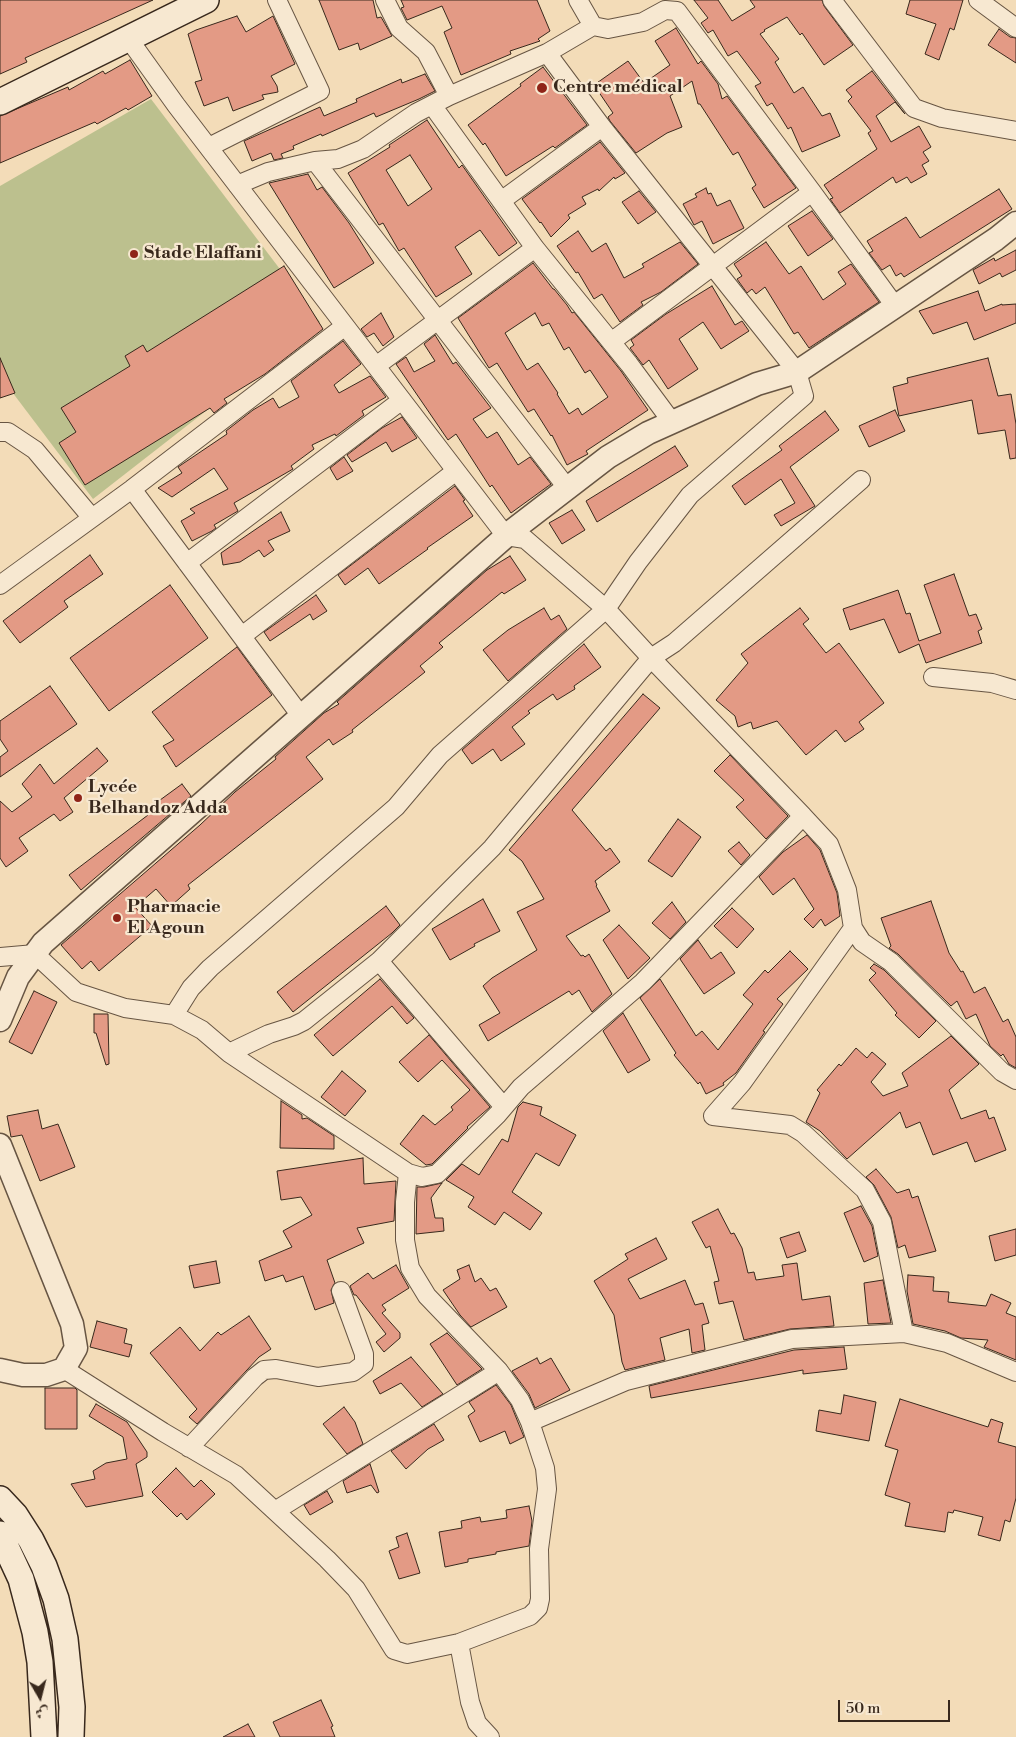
<!DOCTYPE html>
<html>
<head>
<meta charset="utf-8">
<style>
	body { margin:0 }
	#map { position:relative; width:1016px; height:1737px; overflow:hidden; background:#f3dcb8; font-family:"Libre Bodoni",Amiri,serif }
	canvas { display:block }
	.north { position:absolute; left:15px; top:1672px; width:50px; height:50px; -webkit-text-stroke:4px #f7e8d1; paint-order:stroke; rotate:172deg; font-size:14px; font-weight:700; line-height:20px; text-align:center; color:#38281c }
	.north::after { content:''; display:block; margin:auto; width:18px; height:22px; background:#38281c; clip-path:polygon(50% 0,100% 100%,50% 72%,0 100%) }
	.scale { position:absolute; left:838px; top:1700px; width:112px; height:22px; box-sizing:border-box; border:2px solid #38281c; border-top:0; padding-left:6px; font-size:15px; line-height:18px; white-space:nowrap; color:#38281c; -webkit-text-stroke:4px #f7e8d1; paint-order:stroke }
</style>
</head>
<body>
<div id="map">
<canvas width="1016" height="1737"></canvas>
<div class="north">ش</div>
<div class="scale">50 m</div>
</div>
<script>
const ctx = document.querySelector('canvas').getContext('2d');
ctx.lineJoin = 'round';
function fill(path, color) { ctx.fillStyle = color; ctx.fill(path, 'evenodd'); }
const toPath = rows => new Path2D(rows.map(r => 'M' + r).join(''));
function strokePath(path, color, width, dash) { ctx.strokeStyle = color; ctx.lineWidth = width; ctx.lineCap = dash ? 'butt' : 'round'; ctx.setLineDash(dash || []); ctx.stroke(path); }
function drawText(font, color, halo, rows, align = 'center') {
  ctx.font = font + ' "Libre Bodoni",serif'; ctx.lineWidth = 4.5; ctx.setLineDash([]); ctx.textBaseline = 'middle'; ctx.strokeStyle = halo; ctx.fillStyle = color; for (const [text, x, y, turn = 0] of rows) {
    ctx.save(); ctx.translate(x, y); ctx.rotate((+turn || 0) * Math.PI / 180); ctx.textAlign = isNaN(turn) ? turn : align; if (halo) ctx.strokeText(text, 0, 0); ctx.fillText(text, 0, 0); ctx.restore();
  }
}
fill(toPath([
	[151,99,320,322,93,499,0,376,0,186]
]), '#bcc08e');
const building = toPath([
	[0,0,153,0,25,58,27,62,0,74,0,0],
	[319,0,373,0,377,18,381,17,392,36,360,50,358,43,339,50,319,0],
	[401,0,537,0,550,31,538,39,540,41,510,51,511,54,461,75,444,32,452,28,442,6,407,20,401,8,404,7,401,0],
	[694,0,718,0,732,21,755,7,750,0,822,0,824,6,853,45,824,65,802,33,800,35,787,17,764,30,765,31,760,34,779,59,775,62,794,93,803,87,822,116,830,113,840,136,802,152,791,127,788,129,772,103,767,106,755,86,761,83,737,51,728,56,713,30,708,33,701,23,708,18,694,0],
	[910,0,963,0,954,30,950,28,939,60,925,54,936,24,906,14,910,0],
	[237,16,246,32,273,16,295,64,271,76,277,86,278,92,262,95,264,99,233,111,228,97,204,106,195,82,202,80,188,34,196,30,237,16],
	[676,28,698,64,701,61,718,84,722,99,727,96,796,188,764,208,752,188,756,185,738,152,733,155,700,104,698,104,692,81,670,96,682,127,667,133,636,153,610,121,608,117,613,113,594,85,628,61,644,83,670,65,655,41,676,28],
	[999,29,1010,37,1016,38,1016,63,988,45,999,29],
	[130,60,152,96,128,110,126,108,97,124,95,122,0,163,0,116,68,87,69,90,103,71,105,74,130,60],
	[543,67,587,125,555,148,553,146,506,176,485,143,483,145,468,125,521,86,520,84,543,67],
	[872,71,905,114,895,102,876,116,891,142,919,126,931,147,923,152,929,161,922,165,927,174,911,183,907,177,896,183,893,177,840,213,830,199,833,198,824,185,877,149,868,133,871,131,848,101,852,97,846,90,872,71],
	[425,74,435,91,419,99,376,117,374,113,322,136,321,134,293,146,294,149,281,154,283,158,274,160,271,153,252,161,244,141,320,107,324,116,357,102,356,99,401,79,402,83,425,74],
	[427,120,459,168,462,165,517,243,499,256,480,230,455,247,472,274,436,297,404,248,399,251,383,223,379,225,348,173,390,147,389,145,427,120],
	[410,155,432,189,408,206,386,170,410,155],
	[600,142,625,173,615,179,614,177,599,191,598,189,582,197,586,204,568,215,570,218,551,237,541,222,540,223,522,199,600,142],
	[308,174,317,190,322,187,349,223,374,263,334,288,269,183,308,174],
	[706,188,708,194,711,193,717,206,730,200,744,228,713,244,702,221,694,225,683,204,697,197,695,194,706,188],
	[999,189,1012,209,904,277,901,273,896,276,890,265,882,270,869,253,873,251,867,241,906,217,920,238,999,189],
	[639,191,656,212,638,224,622,202,639,191],
	[812,211,833,239,808,256,788,226,812,211],
	[578,231,592,252,606,243,624,278,644,267,642,264,680,242,698,264,661,292,641,302,643,305,620,322,602,294,594,299,578,272,576,273,557,246,578,231],
	[766,242,789,274,801,266,823,300,846,284,838,272,851,264,879,302,809,348,798,332,794,334,765,287,756,294,752,289,747,293,737,279,742,276,734,264,766,242],
	[1016,250,1016,270,1002,277,1000,273,979,284,973,270,994,258,995,261,1016,250],
	[533,263,553,289,554,289,567,305,572,313,574,312,621,371,648,410,586,451,588,454,567,465,552,435,551,436,534,409,528,412,497,363,489,368,458,318,533,263],
	[535,313,542,326,549,323,564,350,569,347,585,373,590,370,608,397,582,415,578,408,569,414,557,394,558,393,538,363,527,370,505,333,535,313],
	[284,266,323,329,265,374,224,399,227,403,214,413,210,408,85,485,59,443,76,432,61,408,130,366,125,356,143,345,147,352,284,266],
	[712,286,735,325,742,321,749,331,721,349,703,322,679,339,698,369,668,389,649,360,643,365,630,348,634,345,631,340,666,314,712,286],
	[978,291,985,311,1002,304,1002,305,1016,304,1016,323,974,340,967,322,933,334,919,311,978,291],
	[381,313,394,337,383,346,374,333,367,337,361,329,381,313],
	[435,335,453,364,456,362,491,408,473,419,487,438,497,432,518,465,530,457,551,484,511,513,492,485,490,487,456,434,448,440,396,364,406,357,414,372,435,361,424,344,435,335],
	[343,341,361,364,334,385,339,393,370,376,386,397,362,411,364,415,336,436,335,434,312,445,314,449,291,466,293,469,234,503,238,511,214,525,216,528,212,531,192,541,181,521,195,513,190,509,228,489,214,468,172,497,158,488,182,473,178,467,227,434,226,431,253,410,273,398,279,408,299,397,291,381,343,341],
	[0,358,15,393,0,398,0,358],
	[988,358,998,396,1011,394,1016,424,1016,458,1010,459,1005,430,978,434,972,400,899,416,893,387,908,383,907,378,988,358],
	[895,410,905,431,869,447,859,426,895,410],
	[825,411,839,430,790,467,815,506,781,526,774,515,795,503,781,479,745,505,732,486,782,450,779,446,825,411],
	[402,417,417,438,392,452,386,442,352,462,347,455,382,428,402,417],
	[675,446,688,466,597,522,586,501,675,446],
	[344,457,353,471,337,480,330,468,344,457],
	[455,486,465,500,463,501,473,516,427,548,428,549,379,584,368,568,345,585,338,575,455,486],
	[572,510,585,530,562,544,549,523,572,510],
	[281,512,290,531,268,541,274,550,264,557,259,550,240,562,223,565,221,553,281,512],
	[90,555,103,574,64,601,68,607,20,643,3,621,90,555],
	[510,556,526,580,504,594,502,592,439,643,443,647,420,666,425,672,352,730,353,732,333,745,329,739,306,757,323,779,188,885,190,889,171,906,156,889,135,907,152,926,99,971,91,961,82,969,61,945,200,825,235,792,276,759,275,757,324,713,339,704,337,702,487,570,510,556],
	[954,574,969,616,976,614,982,629,978,631,982,643,926,663,919,644,899,653,884,619,850,630,843,609,898,590,906,614,910,613,919,641,941,633,924,585,954,574],
	[170,585,208,638,109,711,70,658,170,585],
	[316,595,327,611,313,620,310,614,270,641,264,632,316,595],
	[544,608,551,620,559,615,567,629,508,681,483,650,508,630,544,608],
	[800,608,809,619,803,624,826,653,839,643,884,703,859,722,864,729,845,742,836,730,806,755,777,721,753,729,751,722,738,727,735,716,716,700,748,663,741,654,800,608],
	[584,644,601,667,574,686,575,689,557,700,553,694,528,711,530,713,512,727,525,744,501,761,493,749,472,764,462,750,584,644],
	[237,647,272,695,176,767,163,746,174,740,152,712,237,647],
	[50,686,77,724,0,777,0,757,8,751,0,739,0,721,50,686],
	[643,694,660,708,572,810,606,851,610,848,620,862,595,881,597,885,596,886,610,911,566,936,581,956,583,955,585,957,589,954,612,994,592,1012,579,990,572,995,569,991,488,1041,479,1025,500,1013,483,986,492,978,537,950,517,912,544,899,522,861,509,850,643,694],
	[97,748,108,761,64,798,73,812,60,821,54,814,19,838,28,851,6,867,0,858,0,801,12,812,32,797,22,784,40,764,54,784,97,748],
	[730,755,788,816,766,839,736,807,744,800,714,771,730,755],
	[182,784,191,796,81,890,69,875,148,815,145,811,182,784],
	[678,819,701,837,672,877,648,861,678,819],
	[807,835,820,850,837,893,840,916,825,926,821,919,813,928,804,919,814,909,794,878,773,895,759,877,783,852,807,835],
	[739,842,750,855,741,865,728,851,739,842],
	[483,899,500,931,474,944,475,946,450,960,432,929,483,899],
	[931,901,949,953,961,972,963,971,974,993,985,987,1003,1022,1008,1019,1016,1037,1016,1068,1009,1064,1003,1054,1001,1056,990,1046,976,1014,966,1019,957,1001,951,1006,898,954,889,948,891,946,881,918,931,901],
	[672,902,686,922,670,939,652,923,672,902],
	[386,906,400,925,392,933,293,1012,277,992,386,906],
	[732,908,754,929,737,948,714,926,732,908],
	[619,925,650,958,628,979,603,940,619,925],
	[698,940,711,959,721,952,735,973,704,994,680,959,698,940],
	[790,951,808,969,777,999,783,1004,763,1031,765,1032,736,1073,723,1083,724,1085,706,1094,700,1082,698,1084,674,1055,676,1053,640,998,660,979,696,1036,702,1031,718,1050,753,1004,743,995,765,970,768,973,790,951],
	[874,964,884,970,936,1021,919,1038,895,1015,897,1013,869,980,876,973,870,968,874,964],
	[380,979,414,1018,407,1024,392,1006,333,1056,314,1035,380,979],
	[34,991,57,1002,32,1054,9,1042,34,991],
	[623,1013,650,1060,628,1073,603,1031,623,1013],
	[94,1014,108,1014,109,1064,106,1065,96,1033,94,1033,94,1014],
	[429,1035,490,1107,467,1127,468,1128,432,1164,426,1165,400,1144,423,1115,435,1125,453,1110,451,1107,470,1090,442,1060,418,1082,399,1062,429,1035],
	[951,1036,979,1064,949,1090,961,1119,986,1110,989,1119,994,1117,1006,1150,975,1162,967,1142,933,1155,920,1122,906,1128,900,1112,847,1159,820,1131,806,1122,820,1093,817,1090,839,1064,841,1066,856,1048,867,1058,872,1052,886,1064,871,1082,883,1096,908,1086,902,1073,951,1036],
	[342,1071,366,1091,345,1116,321,1097,342,1071],
	[281,1101,302,1115,302,1119,307,1118,334,1136,334,1149,280,1148,281,1101],
	[523,1102,542,1107,540,1115,576,1135,559,1166,536,1153,512,1192,542,1213,530,1230,504,1212,495,1225,468,1207,474,1197,446,1180,462,1164,479,1175,502,1139,508,1142,518,1107,523,1102],
	[38,1110,42,1129,58,1124,75,1167,40,1181,22,1135,11,1137,7,1116,38,1110],
	[363,1158,364,1184,396,1181,394,1221,357,1228,364,1243,327,1260,335,1283,331,1290,334,1303,315,1310,303,1276,286,1282,283,1275,265,1281,259,1261,292,1247,283,1231,312,1215,301,1197,281,1200,277,1171,363,1158],
	[876,1169,897,1193,909,1189,912,1198,918,1196,936,1251,909,1258,905,1245,898,1248,891,1217,874,1185,866,1177,876,1169],
	[442,1183,431,1198,435,1218,443,1218,444,1231,416,1234,417,1187,424,1187,442,1183],
	[861,1206,872,1226,878,1256,864,1262,844,1213,861,1206],
	[718,1209,731,1234,734,1233,742,1248,748,1273,754,1272,756,1280,784,1276,782,1265,797,1263,802,1300,830,1296,834,1326,790,1329,744,1340,733,1301,719,1304,714,1282,719,1281,710,1246,706,1248,692,1222,718,1209],
	[1016,1229,1016,1255,995,1261,989,1236,1016,1229],
	[799,1232,806,1251,787,1258,780,1238,799,1232],
	[656,1238,667,1259,628,1279,640,1299,685,1280,695,1305,703,1303,709,1323,702,1325,705,1350,692,1353,689,1329,660,1338,665,1360,625,1370,622,1362,614,1315,594,1281,628,1259,625,1254,656,1238],
	[216,1261,220,1283,194,1288,189,1266,216,1261],
	[396,1265,409,1288,382,1305,386,1310,382,1313,400,1333,400,1338,384,1352,376,1342,386,1334,356,1295,354,1295,350,1286,368,1273,373,1279,396,1265],
	[469,1265,475,1282,481,1278,490,1291,496,1288,507,1307,471,1327,460,1315,443,1290,460,1279,457,1270,469,1265],
	[908,1275,934,1277,933,1291,949,1292,948,1302,986,1306,991,1294,1011,1303,1006,1313,1016,1317,1016,1360,984,1347,988,1340,961,1338,945,1331,913,1324,907,1291,908,1275],
	[883,1280,891,1323,868,1324,864,1283,883,1280],
	[249,1316,271,1349,259,1357,197,1424,189,1417,197,1409,150,1353,180,1327,200,1351,218,1332,221,1335,249,1316],
	[97,1321,127,1329,124,1343,132,1345,129,1357,90,1347,97,1321],
	[447,1333,482,1369,457,1385,430,1344,447,1333],
	[844,1347,847,1369,803,1374,803,1370,651,1398,649,1386,794,1350,844,1347],
	[411,1357,443,1394,422,1407,401,1383,380,1394,373,1381,411,1357],
	[537,1358,540,1364,551,1358,570,1390,535,1408,529,1394,512,1371,537,1358],
	[496,1385,511,1405,524,1437,510,1444,505,1431,480,1442,468,1416,475,1411,469,1402,496,1385],
	[45,1388,75,1388,77,1390,77,1429,45,1429,45,1388],
	[844,1395,876,1402,869,1441,816,1431,819,1410,841,1414,844,1395],
	[900,1399,988,1427,991,1419,1003,1423,998,1442,1016,1447,1016,1498,1010,1522,1005,1520,1000,1541,978,1535,983,1517,954,1510,953,1513,948,1512,945,1532,905,1526,910,1503,885,1495,898,1450,885,1446,900,1399],
	[96,1404,127,1422,147,1452,147,1457,136,1464,143,1496,86,1507,71,1484,95,1479,93,1471,106,1463,127,1459,123,1437,89,1416,96,1404],
	[344,1407,355,1422,363,1444,347,1454,323,1424,344,1407],
	[434,1424,444,1440,428,1449,406,1469,391,1451,434,1424],
	[370,1464,379,1492,377,1493,371,1485,347,1493,343,1481,370,1464],
	[176,1468,194,1487,201,1480,215,1494,187,1520,181,1513,177,1517,152,1492,176,1468],
	[327,1491,333,1502,310,1515,304,1505,327,1491],
	[529,1506,532,1521,529,1546,496,1552,496,1554,468,1559,468,1562,445,1567,439,1532,462,1528,461,1521,480,1517,481,1522,507,1518,506,1510,529,1506],
	[407,1533,420,1573,399,1579,389,1551,399,1547,396,1537,407,1533],
	[321,1700,333,1726,331,1727,335,1737,280,1737,273,1722,321,1700],
	[248,1724,255,1737,223,1737,248,1724]
]);
fill(building, '#e39a85');
strokePath(building, '#38281c', 1);
const minor = toPath([
	[385,0,399,28,426,52,449,96,547,53],
	[578,0,593,26,608,29,643,22,665,10,677,11,812,192,895,306],
	[832,0,914,108,942,118,1016,131],
	[978,0,1016,28],
	[128,38,176,105,506,536,525,539,606,609,651,658,674,643,861,480],
	[432,105,535,248,629,364,672,422],
	[209,147,320,91,277,0],
	[315,161,568,489],
	[237,185,268,172,315,161,338,159,363,149,416,113,449,96],
	[501,201,602,127],
	[611,342,812,192],
	[376,366,535,248],
	[0,432,8,432,35,450,92,518],
	[132,489,301,716],
	[187,563,402,400],
	[0,585,132,489,345,326],
	[242,636,456,471],
	[933,677,992,683,1016,690],
	[803,816,829,844,847,890,853,928,862,942,891,962,1002,1072,1016,1080],
	[0,957,35,954,76,992,125,1008,174,1015,191,988,210,968,396,807,440,755,606,609,638,562,690,495,804,396,797,372,602,127,547,53,593,26],
	[379,961,504,1107],
	[174,1015,202,1030,229,1053,269,1034,294,1026,304,1021,379,961,492,848,651,658,803,816,643,982,521,1087,498,1114,437,1174,422,1177,408,1173,229,1053],
	[713,1116,790,1125,803,1133,865,1190,882,1222,904,1333],
	[713,1116,742,1083,853,928],
	[64,1369,163,1432,236,1475,327,1559,356,1589,394,1650,407,1654,459,1643,530,1616,538,1608,540,1599,539,1549,547,1489,545,1468,530,1422,520,1400,499,1371,427,1296,410,1268,405,1240,405,1202,408,1173],
	[530,1422,626,1381,792,1339,904,1333,947,1343,1016,1372],
	[189,1448,255,1377,264,1370,276,1369,318,1377,353,1372,364,1364,364,1354,341,1291],
	[275,1511,499,1371],
	[459,1643,470,1702,477,1723,490,1737]
]);
const tertiary = toPath([
	[0,1020,18,977,43,943,513,530,608,457,648,433,757,384,797,372,996,239,1016,223],
	[0,1145,72,1324,76,1348,64,1369,46,1375,23,1375,0,1370]
]);
const secondary = toPath([
	[0,102,206,0],
	[0,1499,15,1515,31,1540,44,1566,56,1599,65,1639,72,1707,71,1737],
	[0,1534,21,1579,35,1632,40,1662,44,1737]
]);
strokePath(minor, '#675543', 20);
strokePath(tertiary, '#675543', 25);
strokePath(secondary, '#38281c', 28);
strokePath(minor, '#f7e8d1', 18);
strokePath(tertiary, '#f7e8d1', 22);
strokePath(secondary, '#f7e8d1', 25);
for (const [x, y, r, color] of [
	[542,88,6,"#8f2418"],
	[134,254,5,"#8f2418"],
	[78,798,5,"#8f2418"],
	[117,918,5,"#8f2418"]
]) { const dot = new Path2D(); dot.arc(x, y, r, 0, 2 * Math.PI); ctx.fillStyle = color; ctx.fill(dot); strokePath(dot, '#f7e8d1', 2); }
drawText('bold 18px', '#38281c', '#f7e8d1', [
	["Centre médical",553,88],
	["Stade Elaffani",144,254],
	["Lycée",88,788],
	["Belhandoz Adda",88,809],
	["Pharmacie",127,908],
	["El Agoun",127,929]
], 'left');
</script>
</body>
</html>
